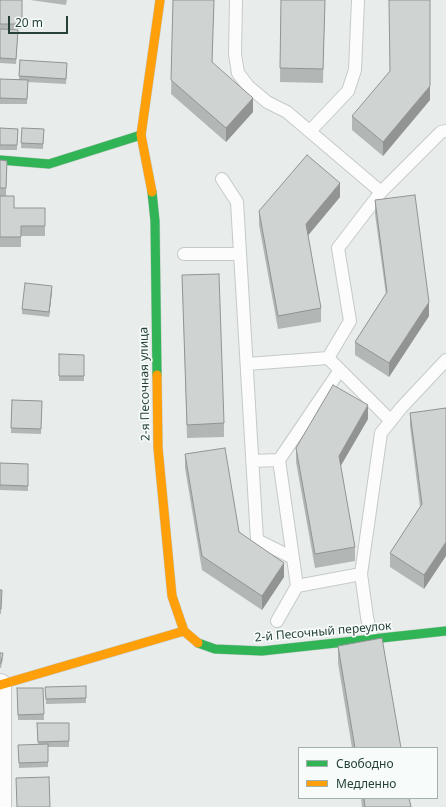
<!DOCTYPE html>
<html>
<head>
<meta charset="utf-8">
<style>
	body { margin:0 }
	#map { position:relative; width:446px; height:807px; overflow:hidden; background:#e8edeb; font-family:"Noto Sans",sans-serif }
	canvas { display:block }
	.legend { position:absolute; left:298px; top:747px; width:140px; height:52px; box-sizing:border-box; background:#f7fbf9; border:1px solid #a3b1ad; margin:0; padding:5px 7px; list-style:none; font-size:12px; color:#24423a }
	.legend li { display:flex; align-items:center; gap:8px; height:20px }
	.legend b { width:20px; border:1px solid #a3b1ad }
	.scale { position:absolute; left:8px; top:16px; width:60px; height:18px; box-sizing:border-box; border:2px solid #24423a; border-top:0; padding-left:5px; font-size:12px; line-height:14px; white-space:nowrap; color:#24423a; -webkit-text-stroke:3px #f7fbf9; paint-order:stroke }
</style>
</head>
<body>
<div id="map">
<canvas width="446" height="807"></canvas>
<ul class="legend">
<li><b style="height:5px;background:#30b455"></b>Свободно</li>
<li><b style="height:5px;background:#ff9f0a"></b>Медленно</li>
</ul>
<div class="scale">20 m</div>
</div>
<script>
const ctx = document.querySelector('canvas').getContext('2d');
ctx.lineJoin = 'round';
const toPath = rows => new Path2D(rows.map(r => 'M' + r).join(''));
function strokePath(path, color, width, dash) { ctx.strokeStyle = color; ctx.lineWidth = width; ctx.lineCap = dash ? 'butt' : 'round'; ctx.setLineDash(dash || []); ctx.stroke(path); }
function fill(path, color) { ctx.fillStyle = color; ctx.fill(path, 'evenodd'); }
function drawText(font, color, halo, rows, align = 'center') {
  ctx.font = font + ' "Noto Sans",sans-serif'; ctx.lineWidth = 3.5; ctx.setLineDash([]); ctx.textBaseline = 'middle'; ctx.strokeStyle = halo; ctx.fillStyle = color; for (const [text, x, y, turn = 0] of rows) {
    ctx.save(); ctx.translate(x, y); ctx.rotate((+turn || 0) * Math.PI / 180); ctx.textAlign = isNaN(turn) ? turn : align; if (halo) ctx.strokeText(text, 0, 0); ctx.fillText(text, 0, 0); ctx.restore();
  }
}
const lane = toPath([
	[236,0,235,54,238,73,248,86,267,102,287,112,381,192,441,132,446,131],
	[310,131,348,91,355,70,358,0],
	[222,179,237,202,257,540,293,558],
	[184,254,240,254],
	[328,358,350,321,338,248,381,192],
	[247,364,328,358,391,421],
	[252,461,279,460],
	[297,586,279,460,340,370],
	[277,621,297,586,361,574],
	[372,640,367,617,361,574,381,433,401,408,446,360]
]);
const street = toPath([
	[0,685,0,807]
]);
const fast = toPath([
	[0,160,49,164,141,135],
	[152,192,155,221,157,375],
	[198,643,215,649,262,651,446,631]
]);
const slow = toPath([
	[152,192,141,135,160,0],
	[157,375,158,448,172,596,184,631],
	[0,685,184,631,198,643]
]);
strokePath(lane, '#c5cac8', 14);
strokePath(street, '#c5cac8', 24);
strokePath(fast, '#c3cbc8', 10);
strokePath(slow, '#c3cbc8', 10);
strokePath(lane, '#fcfcfc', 12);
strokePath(street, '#fcfcfc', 22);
strokePath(fast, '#30b455', 9);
strokePath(slow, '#ff9f0a', 9);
fill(toPath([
	[0,0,22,0,22,29,1,29,18,35,16,64,0,63],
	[30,0,67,0,66,5],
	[173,0,214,0,212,63,253,112,226,142,171,94],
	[281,0,325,0,323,83,280,82],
	[20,60,67,68,66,84,28,82,27,104,0,104,0,79,19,79],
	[430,100,383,156,352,130,352,116],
	[0,128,18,129,17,150,0,150],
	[22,128,44,129,43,149,21,148],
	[0,160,7,161,6,196,14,208,45,208,45,236,21,236,21,247,0,247],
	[340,197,308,235,321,308,321,322,278,329,259,225,259,211],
	[375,200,429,316,389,377,355,355,355,342,386,295,375,214],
	[182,275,224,423,224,437,187,438],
	[52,291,49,317,22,314,22,309],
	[59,354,84,355,84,381,59,381],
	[12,400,42,401,41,434,11,433],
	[446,408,424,589,390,567,390,553,420,507,410,426,410,413],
	[368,419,340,466,355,547,355,561,315,568,296,462,296,448],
	[185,454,239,532,284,577,262,610,202,570,185,468],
	[0,463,28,464,28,491,0,490],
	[0,590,2,590,1,614,0,614],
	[338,646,401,748,352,748,338,663],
	[0,653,3,658,1,668,0,668],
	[45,687,86,698,86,703,46,704],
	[17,688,44,714,44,720,18,720],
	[37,723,69,723,69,747,48,747,48,767,19,768,18,745,38,745],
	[361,798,409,798,411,807,362,807]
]), '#b2b6b5');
fill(toPath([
	[430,86,430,100,383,156,383,142],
	[253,98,253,112,226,142,226,128],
	[340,183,340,197,306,238,306,224],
	[52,286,52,291,49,317,49,312],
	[429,302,429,316,389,377,389,363],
	[368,405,368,419,339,469,339,456],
	[446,542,446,556,424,589,424,575],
	[284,563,284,577,262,610,262,596]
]), '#919493');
const building = toPath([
	[0,0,22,0,22,24,0,24,0,0],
	[173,0,214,0,212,62,253,98,226,128,171,80,173,0],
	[281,0,325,0,323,69,280,68,281,0],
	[389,0,430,0,430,86,383,142,352,116,390,71,389,0],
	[0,29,18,30,16,59,0,58,0,29],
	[20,60,67,63,66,79,19,76,20,60],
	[0,79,28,80,27,99,0,98,0,79],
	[0,128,18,129,17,145,0,145,0,128],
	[22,128,44,129,43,144,21,143,22,128],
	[307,155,340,183,306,224,321,308,278,316,259,211,307,155],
	[0,160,7,161,6,188,0,188,0,160],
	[415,195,429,302,389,363,355,342,387,292,375,200,415,195],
	[0,196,14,196,14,208,45,208,45,226,21,226,21,237,0,237,0,196],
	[219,274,224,423,187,425,182,275,219,274],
	[25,283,52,286,49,312,22,309,25,283],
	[59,354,84,355,84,376,59,376,59,354],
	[333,385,368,405,339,456,355,547,315,554,296,448,333,385],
	[12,400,42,401,41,429,11,428,12,400],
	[446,408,446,542,424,575,390,553,422,504,410,413,446,408],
	[225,448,239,532,284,563,262,596,202,556,185,454,225,448],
	[0,463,28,464,28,486,0,485,0,463],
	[0,590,2,590,1,609,0,609,0,590],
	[382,638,401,748,355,748,338,646,382,638],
	[0,653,3,653,1,663,0,663,0,653],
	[86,686,86,698,46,699,45,687,86,686],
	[17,688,43,688,44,714,18,715,17,688],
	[37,723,69,723,69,741,38,742,37,723],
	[48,744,48,762,19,763,18,745,48,744],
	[49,777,50,807,17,807,16,778,49,777],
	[364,798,409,798,411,807,365,807,364,798]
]);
fill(building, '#cfd4d2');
strokePath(building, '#919493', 1);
drawText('12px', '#24423a', '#f7fbf9', [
	["2-я Песочная улица",145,384,-91],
	["2-й Песочный переулок",323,632,-5]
]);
</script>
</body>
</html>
